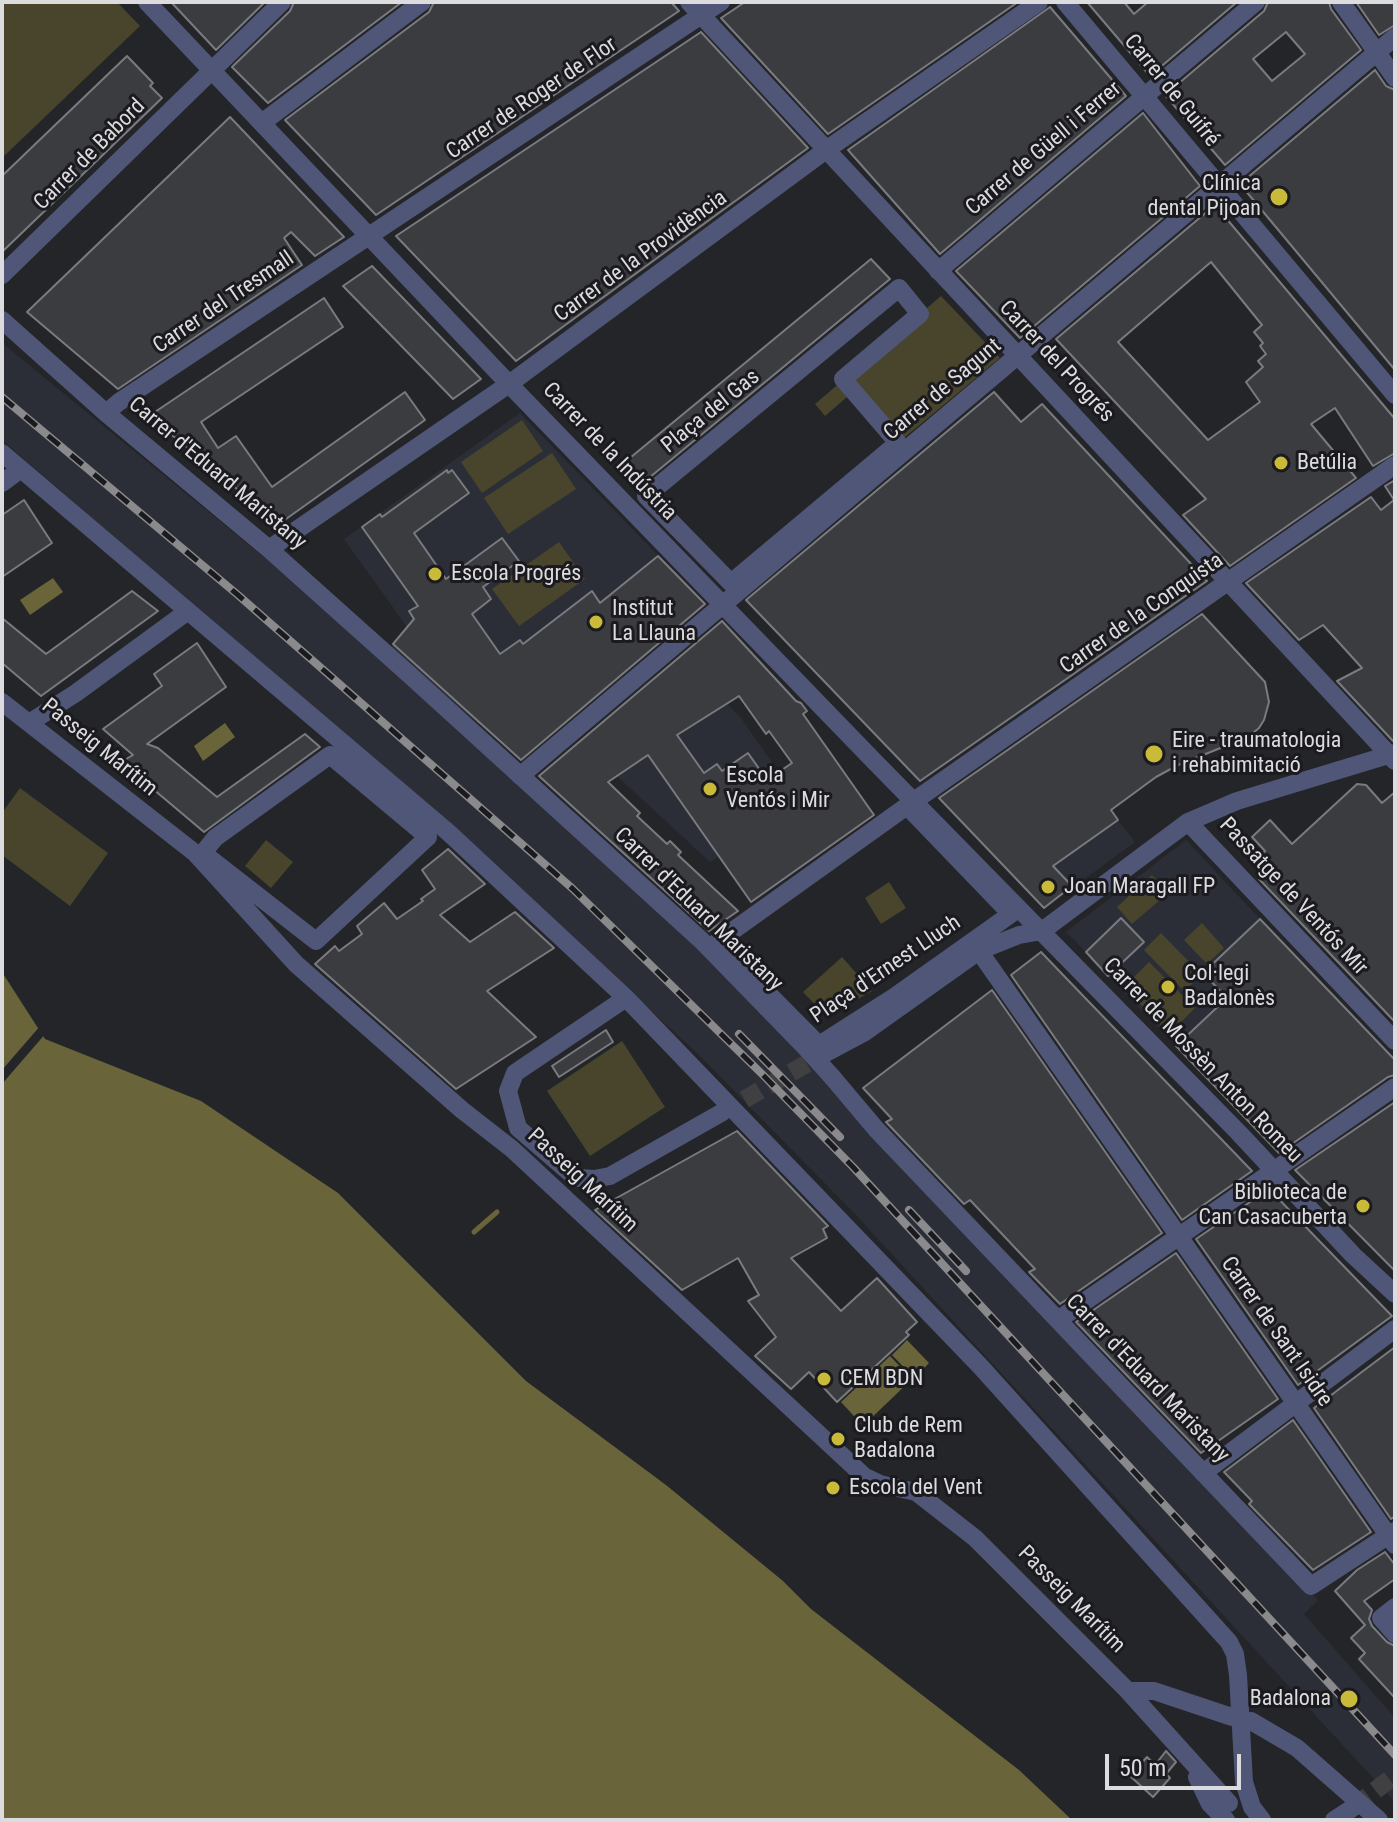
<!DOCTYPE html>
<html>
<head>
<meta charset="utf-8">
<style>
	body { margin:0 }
	#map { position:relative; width:1397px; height:1822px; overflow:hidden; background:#242528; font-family:"Roboto Condensed",sans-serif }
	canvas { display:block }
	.frame { position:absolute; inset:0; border:4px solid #dcdcdf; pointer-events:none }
	.scale { position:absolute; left:1105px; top:1754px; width:136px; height:36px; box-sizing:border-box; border:4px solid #dcdcdf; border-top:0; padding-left:10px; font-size:24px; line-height:28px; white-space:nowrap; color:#dcdcdf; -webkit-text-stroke:6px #1b1b1f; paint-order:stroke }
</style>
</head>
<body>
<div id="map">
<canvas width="1397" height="1822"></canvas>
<div class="frame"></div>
<div class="scale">50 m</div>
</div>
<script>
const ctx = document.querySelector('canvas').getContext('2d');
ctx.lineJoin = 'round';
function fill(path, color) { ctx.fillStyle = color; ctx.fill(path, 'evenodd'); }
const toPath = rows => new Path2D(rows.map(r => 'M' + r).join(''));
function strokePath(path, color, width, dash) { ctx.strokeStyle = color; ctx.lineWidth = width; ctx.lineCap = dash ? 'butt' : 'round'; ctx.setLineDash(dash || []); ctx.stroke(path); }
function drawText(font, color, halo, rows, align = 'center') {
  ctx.font = font + ' "Roboto Condensed",sans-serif'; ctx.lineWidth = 6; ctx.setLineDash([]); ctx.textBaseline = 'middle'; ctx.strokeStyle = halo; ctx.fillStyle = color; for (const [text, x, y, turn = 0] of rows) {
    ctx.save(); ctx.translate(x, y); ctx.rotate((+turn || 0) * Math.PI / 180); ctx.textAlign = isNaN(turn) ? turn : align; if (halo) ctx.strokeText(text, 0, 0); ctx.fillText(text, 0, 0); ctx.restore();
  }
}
fill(toPath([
	[2,343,271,563,445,713,765,1009,808,1062,1318,1600,1304,1614,1395,1718,1395,1802,856,1215,697,1053,453,829,2,440],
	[520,413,706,605,522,760,389,649,407,627,344,539],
	[727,703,741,718,799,801,710,862,617,776],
	[1118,820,1135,842,1045,908,1023,888],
	[1186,840,1260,919,1203,972,1227,998,1176,1046,1108,976,1144,942,1122,919,1086,952,1066,932]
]), '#2c2e37');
fill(toPath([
	[2,2,117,2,140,26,2,158],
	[941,296,1000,358,898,443,854,391,825,416,815,404],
	[522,420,543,451,482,493,461,462],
	[552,453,576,489,508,534,484,498],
	[559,542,585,579,519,626,492,589],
	[20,788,108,853,70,906,2,855,2,813],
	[266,840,293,862,271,888,245,866],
	[1152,875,1168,893,1132,924,1117,907],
	[889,882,906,908,881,924,865,898],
	[1202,923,1224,948,1207,964,1184,940],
	[1161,933,1202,975,1184,991,1144,950],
	[842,957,872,991,836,1012,823,1013,803,992],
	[1149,962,1195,1008,1169,1034,1124,987],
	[622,1041,665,1107,590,1156,547,1091]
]), '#48452c');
fill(toPath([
	[53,578,63,592,30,615,20,600],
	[225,723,235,737,203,761,194,746],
	[2,972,45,1039,201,1101,338,1193,526,1381,666,1485,783,1581,811,1609,1019,1770,1072,1820,2,1820],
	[907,1340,929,1363,914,1378,892,1355],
	[890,1356,912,1379,863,1426,841,1402]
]), '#696439');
fill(toPath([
	[41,1025,46,1033,2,1084,2,1070]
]), '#242528');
strokePath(toPath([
	[474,1232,497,1212]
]), '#696439', 5);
const building = toPath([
	[171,2,265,2,216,50,171,2],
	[294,2,402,2,268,103,232,67,290,11,294,2],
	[434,2,671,2,679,11,376,215,285,120,429,12,434,2],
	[745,2,1018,2,828,134,721,18,745,2],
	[1087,2,1124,2,1134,14,1148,2,1237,2,1150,76,1087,2],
	[1268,2,1329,2,1331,9,1361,50,1225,165,1165,95,1264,11,1268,2],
	[1286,32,1305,54,1272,81,1253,59,1286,32],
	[1356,2,1395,2,1395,25,1379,35,1356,2],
	[1050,7,1126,96,940,254,848,150,1050,7],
	[701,32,808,148,516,361,396,236,701,32],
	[127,56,153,83,150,86,162,98,2,252,2,176,127,56],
	[1375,70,1386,86,1395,90,1395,370,1240,184,1375,70],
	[1143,113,1200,186,1020,338,956,271,1143,113],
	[230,117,344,237,315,256,291,232,284,238,302,265,118,389,27,312,230,117],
	[1215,205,1395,419,1395,453,1373,466,1335,408,1311,424,1356,478,1230,566,1183,515,1206,499,1056,339,1215,205],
	[1211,262,1262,325,1254,332,1263,343,1260,346,1266,354,1258,361,1263,367,1246,382,1260,402,1208,440,1118,342,1211,262],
	[871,259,890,279,638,487,619,467,871,259],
	[372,266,481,379,453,399,343,286,372,266],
	[324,298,343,327,201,422,218,448,236,436,272,487,405,392,425,420,279,524,149,416,324,298],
	[994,392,1021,422,1042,404,1207,581,920,781,746,600,994,392],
	[447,470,448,473,452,470,469,493,414,533,446,579,502,538,519,561,483,587,491,599,472,614,500,654,520,640,523,644,592,591,600,603,658,556,705,604,521,760,393,644,414,619,409,611,418,606,362,527,380,514,382,517,447,470],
	[1395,480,1395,741,1393,741,1337,681,1362,668,1323,625,1299,640,1246,583,1371,497,1381,510,1394,500,1385,486,1395,480],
	[24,500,52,543,2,577,2,515,24,500],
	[132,591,158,611,41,696,2,663,2,618,46,654,132,591],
	[1202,614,1265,682,1269,702,1264,720,1259,728,1248,737,1178,765,1156,777,1111,810,1118,820,1053,866,1072,886,1044,908,939,798,1202,614],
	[722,621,796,701,801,703,807,711,803,714,874,815,751,902,648,755,608,782,640,813,637,816,667,844,670,841,681,852,678,855,738,911,709,931,539,776,722,621],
	[739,696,766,734,769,731,792,763,767,780,748,753,722,771,717,764,704,773,677,735,739,696],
	[197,643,226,687,147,744,158,748,217,797,305,734,320,747,204,832,121,762,133,755,103,729,162,686,154,674,197,643],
	[1357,784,1366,785,1382,803,1395,792,1395,1022,1259,879,1266,873,1254,860,1265,851,1252,837,1270,820,1292,844,1357,784],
	[448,849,485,884,440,915,470,942,515,912,554,948,487,991,536,1037,456,1089,315,964,335,946,339,951,362,934,357,926,384,903,397,919,423,901,421,899,435,889,422,870,448,849],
	[1121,918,1144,942,1108,976,1086,952,1121,918],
	[1260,919,1395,1060,1395,1075,1388,1077,1279,1153,1176,1046,1227,998,1203,973,1260,919],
	[1041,952,1091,1004,1252,1171,1182,1220,1011,975,1041,952],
	[992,990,1162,1233,1060,1304,1029,1272,1035,1269,970,1200,964,1204,886,1122,892,1119,863,1088,992,990],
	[606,1030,613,1042,559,1077,552,1066,606,1030],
	[1395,1102,1395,1271,1295,1170,1395,1102],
	[737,1131,828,1226,823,1229,827,1238,791,1258,841,1311,877,1278,917,1322,906,1332,909,1335,837,1402,809,1372,791,1389,755,1356,776,1337,748,1301,759,1295,738,1258,682,1290,595,1210,737,1131],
	[1269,1189,1392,1316,1298,1385,1196,1239,1269,1189],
	[1176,1253,1278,1399,1201,1453,1076,1322,1176,1253],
	[1395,1347,1395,1516,1391,1519,1314,1408,1395,1347],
	[1293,1420,1371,1532,1313,1570,1249,1504,1252,1501,1224,1472,1293,1420],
	[1385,1552,1395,1565,1395,1579,1364,1601,1372,1610,1369,1619,1372,1626,1387,1642,1395,1646,1395,1698,1359,1659,1365,1653,1351,1638,1365,1625,1335,1591,1357,1570,1385,1552],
	[1166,1751,1176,1762,1166,1774,1170,1778,1153,1797,1130,1776,1147,1757,1155,1765,1166,1751]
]);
fill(building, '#3b3c3f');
strokePath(building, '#7a7b80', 2);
strokePath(toPath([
	[721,1113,820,1056],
	[1354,1807,1395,1775]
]), '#404043', 18, [18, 9]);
strokePath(toPath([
	[147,2,509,384,874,761,1238,1132,1353,1255,1395,1294],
	[689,2,1395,761],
	[1065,2,1395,395],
	[1341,2,1395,78],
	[263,122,422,2],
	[938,271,1256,2],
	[2,275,282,2],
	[899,288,920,314,843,379,898,443,731,583,646,496,899,288],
	[2,320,106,413,269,549,412,677,701,940,807,1049],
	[106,413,119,402,721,2],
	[2,453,449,833,626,998,980,1366,1229,1642,1235,1654,1238,1675,1244,1782,1252,1807,1262,1820],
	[2,483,21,469],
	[269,549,509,384,826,150,1039,2],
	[2,702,195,853,296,964,462,1110,512,1149,865,1477,880,1484,916,1492,975,1538,1128,1691,1229,1803],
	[29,723,76,693,188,611],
	[330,755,428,837,316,941,203,853,215,838,330,755],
	[520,776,1395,37],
	[914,801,1395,465],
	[907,806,1011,914,894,997,819,1045,717,942,907,806],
	[1188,822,1395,1041],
	[979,951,1395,1545],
	[626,998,515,1073,508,1091,518,1128,569,1172,580,1178,594,1179,610,1176,721,1113],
	[820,1056,865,1032,979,951,1019,935,1042,931,1188,822,1237,801,1395,753],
	[833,1078,876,1129,1311,1586,1395,1531],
	[1058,1320,1395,1087],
	[1203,1473,1395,1329],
	[1395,1607,1381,1618,1395,1634],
	[1128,1691,1154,1691,1232,1717],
	[1251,1721,1297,1748,1379,1820],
	[1197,1777,1210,1804,1226,1820],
	[1334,1820,1354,1807]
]), '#505677', 18);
const rail = toPath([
	[2,397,238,595,573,889,763,1075,853,1167,1395,1755],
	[739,1034,840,1137],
	[909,1210,966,1271]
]);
strokePath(rail, '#8a8a8d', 8);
strokePath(rail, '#1b1b1f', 5, [15]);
strokePath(toPath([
	[807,1049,833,1078]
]), '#505677', 18);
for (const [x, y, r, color] of [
	[1279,197,10,"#caba3a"],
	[1281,463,8,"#caba3a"],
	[435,574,8,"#caba3a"],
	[596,622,8,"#caba3a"],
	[1154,754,10,"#caba3a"],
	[710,789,8,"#caba3a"],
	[1048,887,8,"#caba3a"],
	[1168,987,8,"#caba3a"],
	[1363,1206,8,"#caba3a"],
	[824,1379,8,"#caba3a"],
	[838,1439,8,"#caba3a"],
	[833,1488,8,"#caba3a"],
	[1349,1699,10,"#caba3a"]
]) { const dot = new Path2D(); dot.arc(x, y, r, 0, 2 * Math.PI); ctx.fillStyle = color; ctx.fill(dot); strokePath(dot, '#1b1b1f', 3); }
drawText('22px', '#dcdcdf', '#1b1b1f', [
	["Carrer de Guifré",1171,91,51],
	["Carrer de Roger de Flor",532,99,-34],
	["Carrer de Güell i Ferrer",1044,149,-40],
	["Carrer de Babord",90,155,-45],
	["Carrer de la Providència",641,257,-36],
	["Carrer del Tresmall",224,303,-34],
	["Carrer del Progrés",1056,362,47],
	["Carrer de Sagunt",943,390,-40],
	["Plaça del Gas",711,412,-39],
	["Carrer de la Indústria",609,452,46],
	["Carrer d'Eduard Maristany",217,474,40],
	["Carrer de la Conquista",1142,614,-35],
	["Passeig Marítim",99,748,39],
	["Passatge de Ventós Mir",1293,897,47],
	["Carrer d'Eduard Maristany",698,910,44],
	["Plaça d'Ernest Lluch",886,970,-34],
	["Carrer de Mossèn Anton Romeu",1202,1061,46],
	["Passeig Marítim",582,1181,43],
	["Carrer de Sant Isidre",1276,1332,55],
	["Carrer d'Eduard Maristany",1147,1379,46],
	["Passeig Marítim",1071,1600,45]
]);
drawText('22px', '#dcdcdf', '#1b1b1f', [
	["Clínica",1261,184,"right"],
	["dental Pijoan",1261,209,"right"],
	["Betúlia",1297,463],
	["Escola Progrés",451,574],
	["Institut",612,609],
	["La Llauna",612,634],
	["Eire - traumatologia",1172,741],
	["i rehabimitació",1172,766],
	["Escola",726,776],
	["Ventós i Mir",726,801],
	["Joan Maragall FP",1064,887],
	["Col·legi",1184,974],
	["Badalonès",1184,999],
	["Biblioteca de",1347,1193,"right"],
	["Can Casacuberta",1347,1218,"right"],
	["CEM BDN",840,1379],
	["Club de Rem",854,1426],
	["Badalona",854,1451],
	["Escola del Vent",849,1488],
	["Badalona",1331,1699,"right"]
], 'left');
</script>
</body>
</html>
